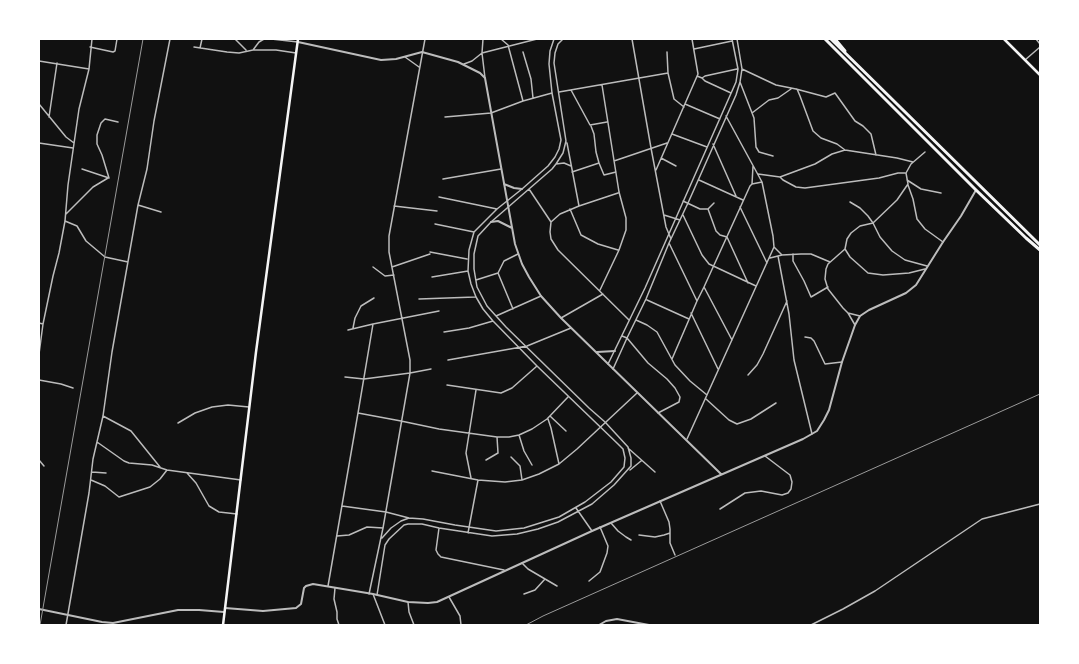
<!DOCTYPE html>
<html>
<head>
<meta charset="utf-8">
<style>
	body { margin:0 }
	#map { position:relative; width:1079px; height:664px; overflow:hidden; background:#111; font-family:"DejaVu Sans",sans-serif }
	canvas { display:block }
	.frame { position:absolute; inset:0; border:40px solid #fff; pointer-events:none }
</style>
</head>
<body>
<div id="map">
<canvas width="1079" height="664"></canvas>
<div class="frame"></div>
</div>
<script>
const ctx = document.querySelector('canvas').getContext('2d');
ctx.lineJoin = 'round';
const toPath = rows => new Path2D(rows.map(r => 'M' + r).join(''));
function strokePath(path, color, width, dash) { ctx.strokeStyle = color; ctx.lineWidth = width; ctx.lineCap = dash ? 'butt' : 'round'; ctx.setLineDash(dash || []); ctx.stroke(path); }
strokePath(toPath([
	[235,39,246,50],
	[271,39,298,42],
	[483,39,482,53,485,78],
	[501,39,508,45,523,101],
	[632,39,651,148,666,227,671,239],
	[1036,39,1040,44],
	[90,47,113,52,115,51,117,39],
	[194,47,227,52,239,53,253,50,276,50,296,53],
	[200,48,202,39],
	[694,49,732,41],
	[253,50,259,42,264,39],
	[523,52,531,79,533,98],
	[667,52,668,73],
	[405,57,419,67],
	[1025,60,1040,47],
	[39,61,89,69],
	[464,64,472,61,482,53,537,39],
	[742,69,776,85,796,89,826,97,835,93,855,121,863,126,871,134,876,155],
	[697,76,702,78,705,81,731,93],
	[702,78,705,76,737,69],
	[740,82,754,118,756,147,759,152,773,156],
	[797,89,800,96,813,131,821,138,837,144,845,150],
	[571,90,590,125,607,122],
	[559,92,668,73,674,99,684,107],
	[39,104,66,137,74,143],
	[685,104,720,119],
	[752,113,769,100,778,98,791,89],
	[49,117,57,63],
	[445,117,491,113,523,101,552,93],
	[591,126,594,134,596,152,599,163],
	[672,134,707,147],
	[39,143,73,148],
	[567,143,579,206],
	[713,144,736,196],
	[925,152,911,164,906,173,908,184,897,200,873,223,860,226,851,233,847,239,845,249,850,257,868,273,883,275,909,273,925,269],
	[661,158,676,166],
	[614,161,667,143],
	[556,164,564,163,571,166],
	[82,169,109,178],
	[656,170,698,74,692,39],
	[572,172,599,163,604,175,616,172],
	[758,174,780,177,815,164,832,154,845,150,897,158,913,162],
	[780,177,783,180,796,187,805,188,879,178,898,173,905,173],
	[109,178,102,155,97,144,97,135,101,123,105,119,118,122],
	[443,179,501,169],
	[699,180,743,200],
	[907,180,921,189,941,193],
	[752,184,753,166],
	[908,185,913,199,917,219,925,229,943,242],
	[529,189,551,222],
	[618,193,579,206,560,214,551,222,550,232,551,239,558,250,629,320],
	[439,197,497,209],
	[683,201,700,209,708,209,714,203],
	[850,202,860,208,868,216,873,223,880,237,892,251,905,260,927,266],
	[138,205,161,212],
	[394,206,437,211],
	[740,207,767,263],
	[570,209,581,235,598,244,618,250],
	[708,209,716,231,720,235,727,237,748,283],
	[66,214,93,187,108,178],
	[664,215,680,220],
	[683,215,702,255,709,264,756,286],
	[65,221,77,226,86,241,105,257,128,262],
	[435,224,474,232],
	[669,243,697,301],
	[774,247,782,255],
	[845,249,828,264,826,269,825,279,828,289,843,308,848,313,860,316],
	[430,252,467,259],
	[793,254,793,261,804,281,811,297,828,287],
	[778,256,789,314,794,360,812,434],
	[770,258,782,255,801,254,811,254,830,262],
	[373,267,385,276,394,275],
	[392,267,430,254],
	[432,277,468,271],
	[476,280,498,273],
	[704,287,732,340],
	[600,290,619,250,626,230,626,218,619,192,602,85],
	[419,299,475,297],
	[647,300,689,319],
	[513,309,498,273,504,261,518,254],
	[691,313,718,369],
	[848,313,855,325],
	[496,316,541,296],
	[561,318,603,294],
	[636,320,647,325,657,332,675,365,690,381,707,395],
	[39,323,43,324],
	[353,328,355,318,361,306,374,298],
	[348,330,373,324,439,311],
	[444,332,469,328,493,321],
	[622,336,627,338,648,363,667,379,675,388,680,397,679,402,658,413],
	[805,337,811,338,814,341,825,364,842,362],
	[39,354,43,324,53,276,59,253,65,221,68,185,79,109,89,69,92,39],
	[672,359,697,301,704,287,750,186,752,184,762,182],
	[448,360,527,346,571,328],
	[608,364,645,288,736,82,738,69,732,39],
	[613,369,627,338,646,299,669,243,688,203,736,95,740,82,742,69,737,39],
	[748,375,757,365,763,354,787,301],
	[345,377,364,379,410,373,431,369],
	[39,380,61,384,73,388],
	[447,385,501,393,512,388,537,366],
	[706,399,729,420,737,424,751,419,776,403],
	[358,413,401,421,439,429,497,437,509,437,519,435,532,429,547,419,568,397],
	[103,416,131,431,160,467],
	[550,416,566,431],
	[548,419,551,428,559,464],
	[178,423,195,413,212,407,228,405,249,407],
	[519,435,524,451,532,465],
	[687,439,774,247,773,236,762,182,726,116],
	[97,442,124,461,129,463,152,465,167,470,241,480],
	[628,448,655,472],
	[511,457,520,466,522,480],
	[39,460,44,466],
	[486,460,498,453,497,437],
	[630,470,641,461],
	[432,471,478,480,505,482,522,480,539,474,559,464,577,449,637,393],
	[92,472,106,473],
	[187,473,196,483,209,506,219,512,237,514],
	[471,478,466,453,476,390],
	[91,480,105,486,119,497,150,487,160,479,167,470],
	[342,506,386,512,409,518,423,519,455,525,496,531,524,528,559,517,585,502,611,482,624,467,625,458,623,449,618,444,537,366,493,321,483,309,476,297,471,284,468,271,469,250,474,232,497,209,522,189,548,166,555,157,559,149,561,140,552,93,549,64,550,51,554,39],
	[576,508,592,531],
	[720,509,745,493,761,491,782,495,788,493,791,489,792,482,790,475,765,456],
	[611,523,618,531,626,537,631,540],
	[439,528,436,550,438,554,441,557,504,570],
	[468,533,478,480],
	[670,533,670,543,675,555],
	[639,535,655,537,664,535,670,533,670,529,669,522,660,501],
	[337,536,349,535,367,527,383,528],
	[382,538,391,528,401,521,409,518],
	[522,563,528,569,557,586],
	[589,581,600,572,607,553,608,546,600,527],
	[328,586,358,413,373,324],
	[335,588,334,599,337,612,337,619,339,625],
	[369,594,383,528,410,373,410,360,389,252,389,236,425,39],
	[373,594,385,625],
	[524,594,535,590,545,579],
	[377,595,385,545,389,539,404,525,408,524,422,524,439,528,492,536,517,534,538,529,558,522,592,504,614,485,631,466,631,458,628,447,605,422,589,408,506,327,487,306,477,287,474,269,474,254,478,236,491,222,552,169,556,164,563,153,566,141,554,63,555,53,558,44,563,39],
	[449,597,460,616,461,625],
	[408,602,409,612,414,625],
	[66,625,89,493,93,459,103,416,112,352,138,205,147,169,154,121,170,39],
	[811,625,843,609,875,591,982,519,1040,504]
]), '#bcbcbc', 1.5);
strokePath(toPath([
	[298,42,381,60,396,59,422,52,458,62,480,73,485,78,515,244,522,264,529,277,541,296,561,318,721,474],
	[504,184,514,188,522,189],
	[491,222,498,221,512,228],
	[597,352,615,351],
	[225,608,263,611,296,608,301,604,304,588,306,586,313,584,373,594,408,602,428,603,437,602,592,531,803,439,817,431,824,420,829,410,842,362,855,325,860,316,869,310,906,293,916,285,943,242,961,216,976,190],
	[39,609,102,622,113,623,178,610,199,610,224,612],
	[599,625,606,621,617,619,649,625]
]), '#bcbcbc', 2);
strokePath(toPath([
	[1004,39,1040,75],
	[223,625,256,352,298,39]
]), '#f5f5f5', 2.5);
strokePath(toPath([
	[825,39,976,190,1026,238,1040,250],
	[831,39,1040,245],
	[835,39,845,51]
]), '#f5f5f5', 3);
strokePath(toPath([
	[40,625,143,39],
	[526,625,543,616,1040,394]
]), '#9a9a9a', 1);
</script>
</body>
</html>
